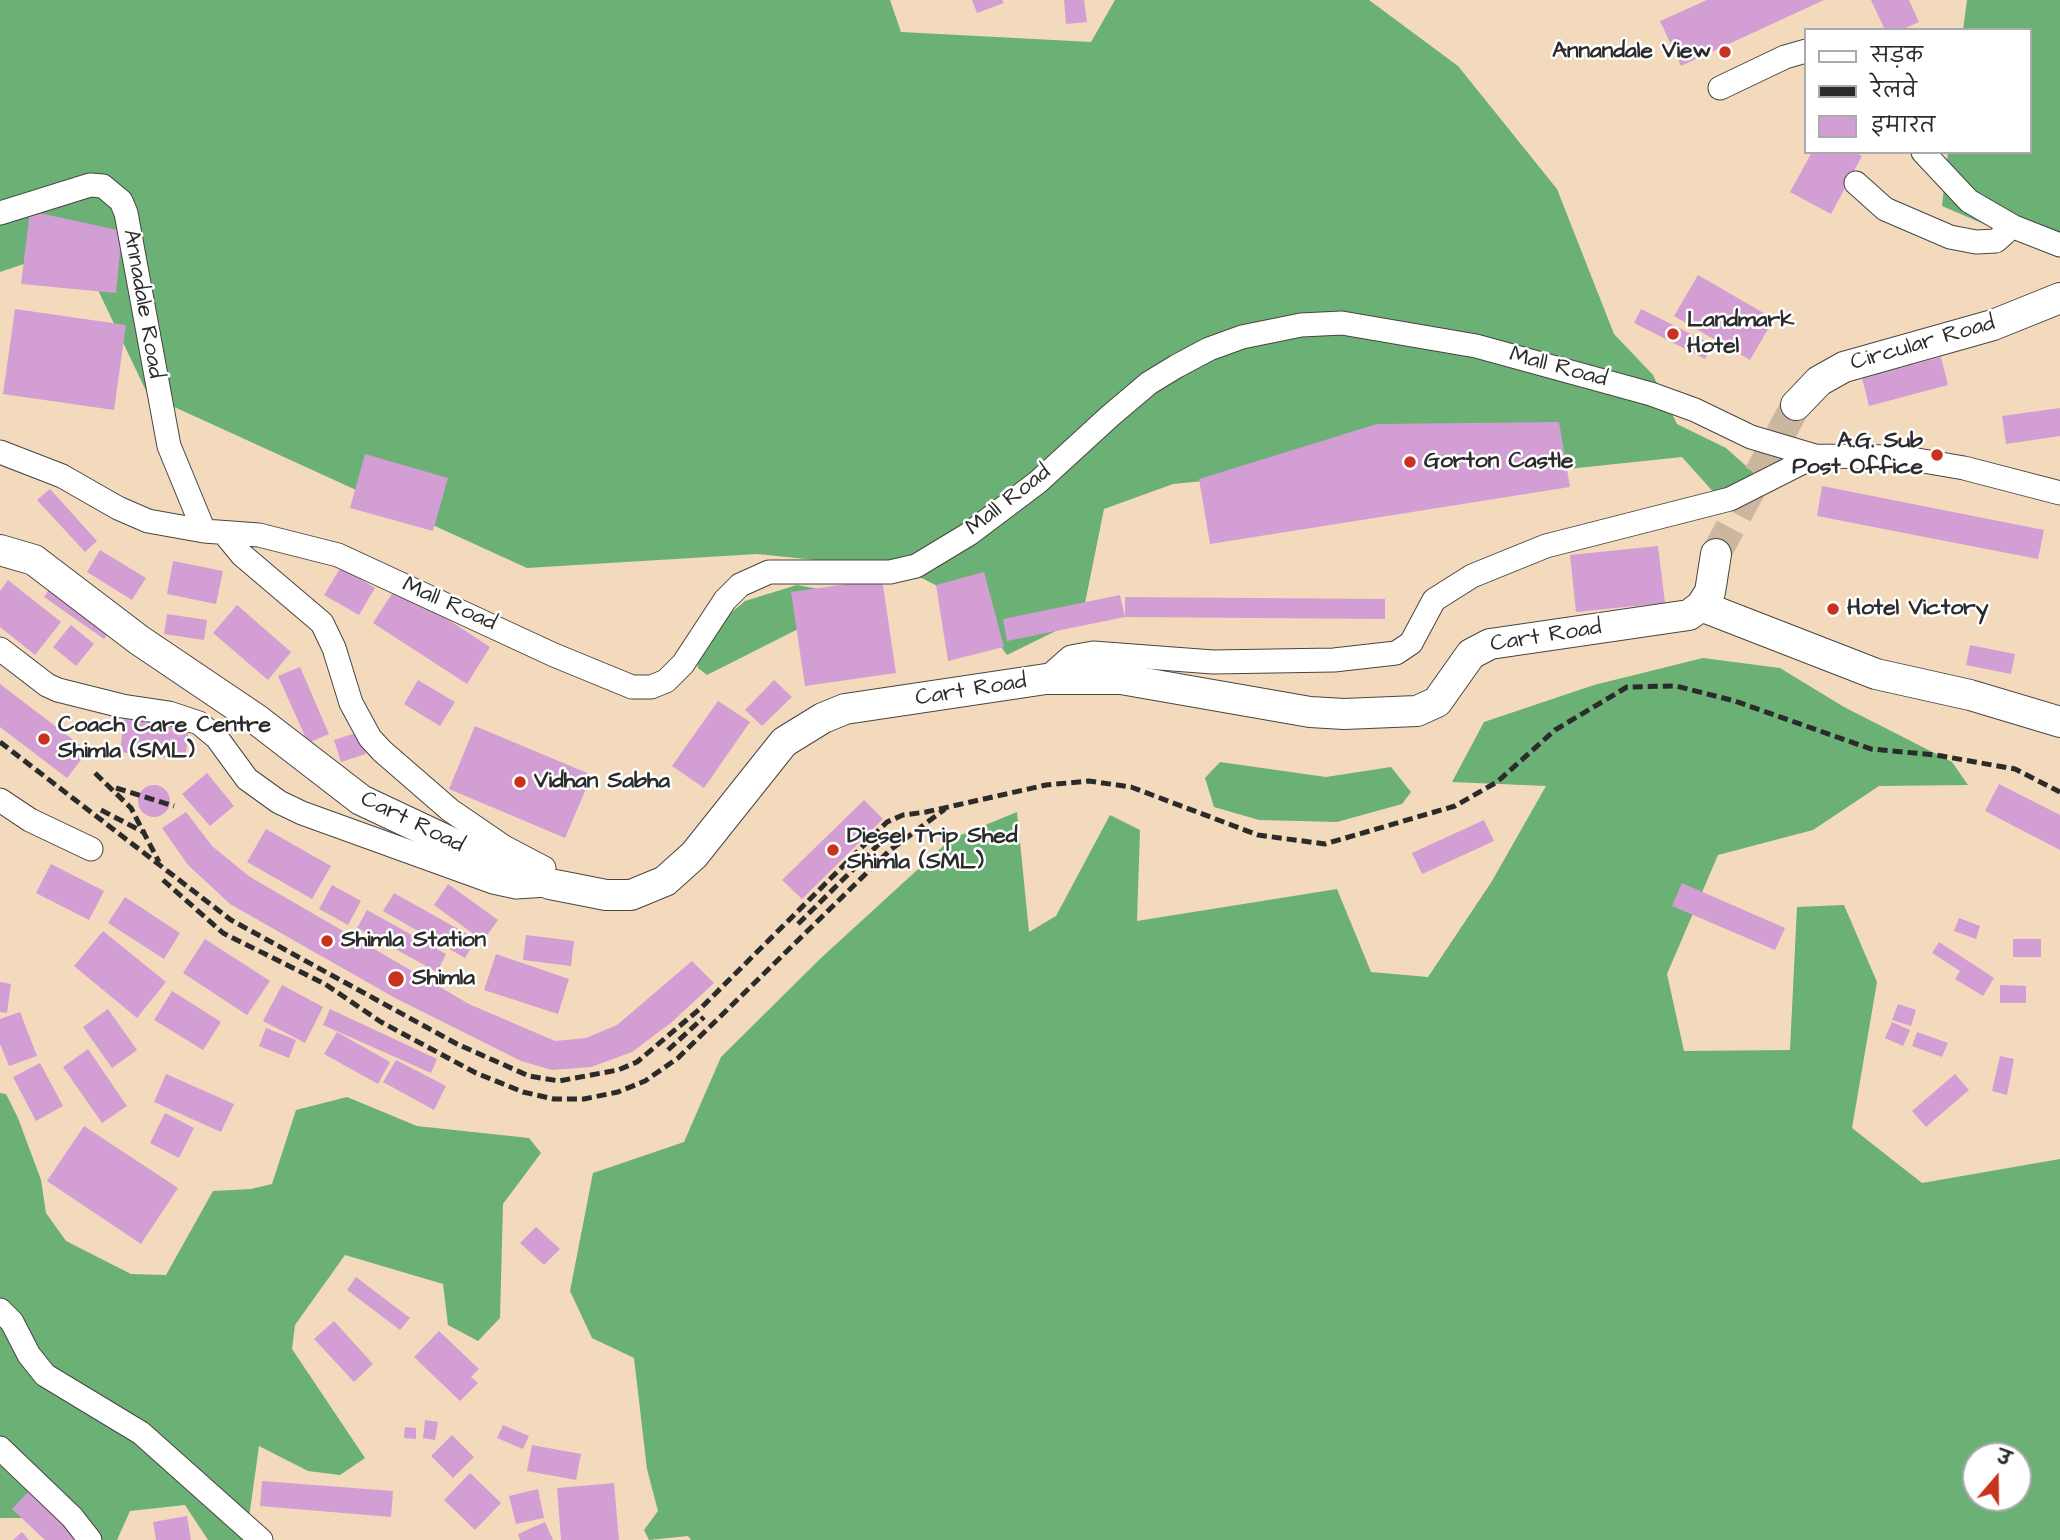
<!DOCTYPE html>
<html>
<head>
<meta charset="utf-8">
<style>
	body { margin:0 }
	#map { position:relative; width:2060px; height:1540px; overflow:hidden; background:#f3dabc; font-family:"Architects Daughter","Playpen Sans Deva",sans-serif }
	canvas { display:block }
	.legend { position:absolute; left:1804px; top:28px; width:228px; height:126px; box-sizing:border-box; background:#fff; border:2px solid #aaa; margin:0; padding:9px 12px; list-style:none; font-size:21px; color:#2b2b2b }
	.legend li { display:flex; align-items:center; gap:14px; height:35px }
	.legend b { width:35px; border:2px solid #aaa }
	.north { position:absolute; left:1962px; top:1442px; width:70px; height:70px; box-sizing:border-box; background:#fff; border:2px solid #aaa; border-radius:50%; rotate:20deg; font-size:19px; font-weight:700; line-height:28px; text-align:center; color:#2b2b2b }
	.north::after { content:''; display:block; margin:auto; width:24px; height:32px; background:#c8321e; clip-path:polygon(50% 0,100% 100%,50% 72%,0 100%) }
</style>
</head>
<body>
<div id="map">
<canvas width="2060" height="1540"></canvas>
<ul class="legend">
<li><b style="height:9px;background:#fff"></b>सड़क</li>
<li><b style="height:9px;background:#2b2b2b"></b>रेलवे</li>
<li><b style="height:19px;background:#d39ed4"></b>इमारत</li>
</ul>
<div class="north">उ</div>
</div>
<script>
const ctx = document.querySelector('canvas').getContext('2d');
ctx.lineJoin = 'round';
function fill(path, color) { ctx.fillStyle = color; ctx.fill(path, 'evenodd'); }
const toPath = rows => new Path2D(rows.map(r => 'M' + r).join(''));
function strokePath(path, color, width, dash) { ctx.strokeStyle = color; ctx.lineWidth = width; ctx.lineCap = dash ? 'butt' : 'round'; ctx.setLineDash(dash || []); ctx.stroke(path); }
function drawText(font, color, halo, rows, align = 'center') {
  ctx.font = font + ' "Architects Daughter",sans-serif'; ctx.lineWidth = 5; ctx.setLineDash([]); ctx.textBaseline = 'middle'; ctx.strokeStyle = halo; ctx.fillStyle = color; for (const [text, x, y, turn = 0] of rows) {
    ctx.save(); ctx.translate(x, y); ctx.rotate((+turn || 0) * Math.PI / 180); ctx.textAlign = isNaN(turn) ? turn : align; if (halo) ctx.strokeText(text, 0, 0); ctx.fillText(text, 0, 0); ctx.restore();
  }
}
fill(toPath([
	[0,0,890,0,901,32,1091,42,1115,0,1369,0,1458,66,1557,189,1614,334,1653,375,1677,424,1726,448,1754,473,1716,495,1682,457,1549,471,1328,469,1173,484,1104,509,1082,618,1007,655,967,601,904,569,757,554,527,568,148,395,77,246,0,272],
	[1967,0,2060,0,2060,257,1942,206,1948,152,2030,152,2030,30,1963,30],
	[797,585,846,594,802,627,707,675,698,668,695,643,745,601],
	[1703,658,1780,668,1844,707,1952,762,1968,785,1879,786,1813,830,1718,855,1667,974,1684,1051,1790,1050,1797,907,1844,905,1877,982,1852,1128,1922,1183,2060,1159,2060,1540,691,1540,688,1536,649,1540,644,1530,658,1511,647,1469,634,1358,592,1338,570,1291,593,1173,684,1142,721,1057,821,958,951,839,1017,812,1029,932,1056,916,1110,815,1140,830,1137,921,1337,889,1371,972,1428,977,1492,881,1546,786,1452,782,1484,722,1594,685],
	[1976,1456,2018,1456,2018,1498,1976,1498],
	[1220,762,1326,777,1391,767,1411,792,1402,804,1337,822,1259,820,1214,807,1205,778],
	[0,1093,6,1094,18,1118,41,1180,46,1213,66,1241,131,1274,166,1275,213,1191,251,1189,272,1184,296,1110,347,1097,417,1126,529,1138,541,1153,503,1204,500,1318,478,1341,448,1325,443,1284,345,1255,295,1325,292,1349,365,1458,340,1475,308,1471,259,1446,247,1532,254,1540,208,1540,185,1505,130,1511,117,1540,47,1540,38,1518,0,1518]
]), '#6bb074');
fill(toPath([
	[972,0,1002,0,1004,3,977,13],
	[1064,0,1084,0,1087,22,1066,24],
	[1707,0,1824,0,1681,66,1660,21],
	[1871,0,1909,0,1919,22,1901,30,1885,30],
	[1812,152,1855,152,1862,156,1831,214,1790,192],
	[30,211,122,231,116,293,21,284],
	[1698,275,1774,319,1750,360,1674,316],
	[15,309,126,325,114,410,3,394],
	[1641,309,1713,345,1705,359,1634,323],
	[1941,357,1948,385,1869,406,1862,378],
	[2060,408,2060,436,2006,444,2002,416],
	[1559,422,1570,487,1210,544,1199,479,1377,424],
	[365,454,448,478,433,531,350,508],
	[1822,486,2044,530,2038,559,1817,516],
	[50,489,97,541,85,552,37,500],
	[1658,546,1665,603,1576,612,1570,555],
	[100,550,146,578,132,600,87,572],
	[173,561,223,571,216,604,167,594],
	[341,567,375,588,359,615,324,595],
	[62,571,122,613,104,639,44,597],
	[984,572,1004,647,948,661,936,585],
	[882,579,896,673,805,686,791,592],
	[8,580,61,622,35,655,0,627,0,591],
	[397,586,490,647,467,684,373,623],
	[1120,595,1125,617,1007,641,1003,619],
	[1125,597,1385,599,1385,619,1125,617],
	[237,605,291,652,268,680,213,633],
	[167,614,207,620,204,640,164,634],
	[71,625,94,644,76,666,53,647],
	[1970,645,2015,654,2011,674,1966,665],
	[300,667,329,734,308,743,278,676],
	[418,680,455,702,440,726,404,704],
	[774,680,792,697,762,726,745,710],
	[0,684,88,751,67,778,0,727],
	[718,701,750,722,704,788,672,766],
	[124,719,189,727,185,760,120,752],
	[475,726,592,775,565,838,449,789],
	[359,732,366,754,341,762,334,740],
	[207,773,234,806,210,826,182,794],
	[1999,784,2060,815,2060,850,1985,811],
	'138 801a16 16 0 1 1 32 0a16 16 0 1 1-32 0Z',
	[864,800,883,819,802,899,782,880],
	[186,812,212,846,250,877,469,1004,555,1041,586,1038,617,1025,692,961,714,983,672,1022,632,1052,591,1067,552,1070,521,1061,395,998,230,904,188,865,162,828],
	[1484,820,1494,841,1422,874,1412,853],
	[266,829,331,866,312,899,247,862],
	[51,864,104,891,89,920,36,893],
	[1682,883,1785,928,1775,950,1672,906],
	[448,884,498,920,483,941,434,905],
	[332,885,361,901,348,925,319,909],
	[394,893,476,939,465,958,383,911],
	[125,897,180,933,164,959,108,923],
	[367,910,446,954,437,972,357,928],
	[1959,918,1980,926,1976,939,1954,931],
	[103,931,166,982,137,1018,74,966],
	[526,935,574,941,571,966,523,960],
	[205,939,270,981,247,1015,183,973],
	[2013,939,2041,939,2041,957,2013,957],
	[1939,942,1994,978,1983,996,1955,979,1960,971,1932,953],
	[496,954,569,979,558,1014,484,990],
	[0,982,11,984,7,1013,0,1012],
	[282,985,323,1007,305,1043,263,1021],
	[2000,985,2026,986,2026,1003,2000,1003],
	[172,991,221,1022,203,1050,154,1020],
	[1898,1004,1916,1010,1911,1026,1892,1020],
	[108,1009,137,1050,112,1068,83,1027],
	[330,1009,437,1059,431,1073,323,1025],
	[20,1012,37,1056,9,1066,0,1044,0,1019],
	[1892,1022,1910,1030,1903,1046,1885,1038],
	[266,1028,296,1040,289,1058,259,1046],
	[337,1032,390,1062,378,1084,324,1054],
	[1917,1032,1948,1043,1942,1057,1912,1046],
	[88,1049,127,1106,102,1123,63,1067],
	[2000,1056,2014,1059,2007,1095,1992,1091],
	[396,1060,446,1086,434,1110,383,1082],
	[40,1063,63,1106,36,1121,13,1077],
	[166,1074,234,1104,221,1132,154,1102],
	[1955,1074,1969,1090,1926,1127,1912,1111],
	[165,1113,194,1128,179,1158,150,1143],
	[84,1126,178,1188,141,1244,47,1181],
	[536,1227,560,1249,544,1265,520,1243],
	[356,1277,410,1318,400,1330,347,1290],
	[334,1321,373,1364,354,1382,314,1339],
	[439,1331,479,1369,471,1377,478,1383,460,1401,414,1357],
	[425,1420,438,1422,435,1440,423,1438],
	[503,1425,529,1436,523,1449,497,1438],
	[405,1427,416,1428,416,1439,404,1438],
	[452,1435,474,1457,453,1478,431,1456],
	[532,1445,581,1454,576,1480,527,1471],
	[470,1473,501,1503,475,1530,444,1500],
	[262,1481,393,1491,391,1517,260,1506],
	[614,1483,619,1540,561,1540,557,1488],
	[33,1487,82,1532,74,1540,45,1540,12,1509],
	[538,1489,544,1518,516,1524,509,1496],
	[187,1516,191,1540,156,1540,153,1522],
	[545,1522,553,1540,520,1540,518,1534],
	[22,1532,29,1540,13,1540]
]), '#d39ed4');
strokePath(toPath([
	[1716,554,1796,405]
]), '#cbb79f', 30, [30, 15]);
const minor = toPath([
	[1720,88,1785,57,1806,51],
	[1923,152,1969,201,2014,227,2060,245],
	[1856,183,1885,209,1950,237,1976,242,1996,241,2005,233,2004,221],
	[0,213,90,185,103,186,121,201,126,213,169,446,204,531],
	[0,452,62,476,118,508,148,521,204,531,259,535,338,555,554,655,632,687,651,687,666,681,683,664,725,600,740,585,769,572,890,572,916,566,969,534,1038,482,1110,416,1149,383,1177,366,1209,349,1242,337,1301,325,1342,323,1476,346,1651,394,1695,410,1751,437,1815,456,1900,457,1964,468,2060,493],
	[224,533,242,555,322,623,334,648,351,703,370,738,382,751,450,810,504,847,544,868],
	[0,649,47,685,58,690,122,706,169,713,199,723,217,738,247,779,279,802,302,813,493,882,516,887,547,885],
	[1046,679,1071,657,1093,653,1213,662,1334,660,1396,653,1411,643,1434,600,1472,576,1546,546,1730,499,1815,456],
	[0,800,30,820,91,849],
	[0,1310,12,1322,29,1355,45,1375,141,1433,261,1540],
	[0,1448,72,1517,90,1540]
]);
const major = toPath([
	[1796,405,1819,381,1844,367,1993,325,2060,298],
	[0,550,34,560,139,640,256,719,361,800,482,857,550,884,606,895,631,895,665,881,694,855,784,742,823,718,845,709,1046,679,1121,679,1310,712,1344,714,1417,711,1437,702,1471,654,1490,644,1689,615,1701,606,1710,592,1716,554],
	[1701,606,1876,674,1970,695,2060,722]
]);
strokePath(minor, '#494541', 25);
strokePath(major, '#494541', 32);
strokePath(minor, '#fff', 23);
strokePath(major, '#fff', 30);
strokePath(toPath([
	[0,742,231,920,457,1044,529,1076,559,1081,618,1070,637,1062,702,1007,887,822,903,815,926,812,1046,785,1089,781,1131,787,1258,835,1325,844,1455,806,1497,782,1555,730,1627,687,1676,686,1735,701,1871,749,1936,755,2015,769,2060,792],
	[95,773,131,808,159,862],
	[116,788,174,806],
	[101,810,145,833],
	[163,880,223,933,325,984,381,1022,476,1073,523,1092,554,1099,584,1099,618,1092,645,1081,678,1058,889,851,945,809],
	[798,924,886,837],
	[668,1050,704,1017]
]), '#2b2b2b', 5, [10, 5]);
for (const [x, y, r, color] of [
	[1725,52,7,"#c8321e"],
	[1673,334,7,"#c8321e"],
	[1937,455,7,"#c8321e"],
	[1410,462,7,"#c8321e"],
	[1833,609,7,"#c8321e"],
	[44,739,7,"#c8321e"],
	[520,782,7,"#c8321e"],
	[833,850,7,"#c8321e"],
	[327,941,7,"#c8321e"],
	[396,979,9,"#c8321e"]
]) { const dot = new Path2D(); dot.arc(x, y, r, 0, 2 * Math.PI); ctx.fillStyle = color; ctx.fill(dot); strokePath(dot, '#fff', 2.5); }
drawText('bold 23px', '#2b2b2b', '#fff', [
	["Annandale View",1711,52,"right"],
	["Landmark",1687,321],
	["Hotel",1687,347],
	["A.G. Sub",1923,442,"right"],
	["Post Office",1923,468,"right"],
	["Gorton Castle",1424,462],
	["Hotel Victory",1847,609],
	["Coach Care Centre",58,726],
	["Shimla (SML)",58,752],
	["Vidhan Sabha",534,782],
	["Diesel Trip Shed",847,837],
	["Shimla (SML)",847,863],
	["Shimla Station",341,941],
	["Shimla",412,979]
], 'left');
drawText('23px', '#2b2b2b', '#fff', [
	["Annadale Road",142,304,80],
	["Circular Road",1923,344,-16],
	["Mall Road",1558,368,15],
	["Mall Road",1009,501,-38],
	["Mall Road",449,605,24],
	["Cart Road",1546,637,-9],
	["Cart Road",971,691,-9],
	["Cart Road",412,823,26]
]);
</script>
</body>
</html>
